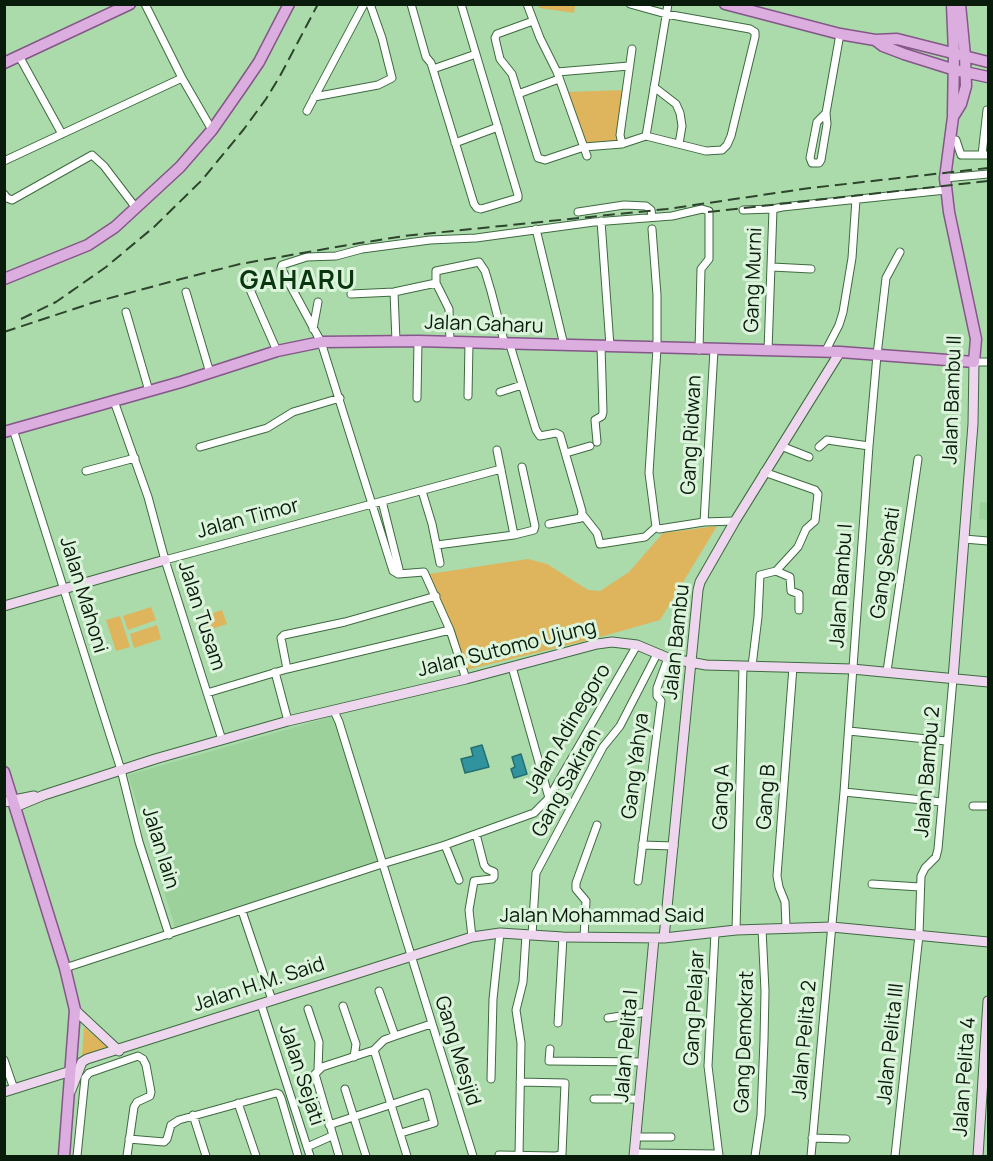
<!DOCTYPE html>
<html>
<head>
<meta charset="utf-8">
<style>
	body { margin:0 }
	#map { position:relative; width:993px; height:1161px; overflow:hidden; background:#abdaab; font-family:Manrope,sans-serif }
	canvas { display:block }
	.frame { position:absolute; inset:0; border:6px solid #091b0a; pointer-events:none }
</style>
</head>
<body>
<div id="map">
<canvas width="993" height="1161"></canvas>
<div class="frame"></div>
</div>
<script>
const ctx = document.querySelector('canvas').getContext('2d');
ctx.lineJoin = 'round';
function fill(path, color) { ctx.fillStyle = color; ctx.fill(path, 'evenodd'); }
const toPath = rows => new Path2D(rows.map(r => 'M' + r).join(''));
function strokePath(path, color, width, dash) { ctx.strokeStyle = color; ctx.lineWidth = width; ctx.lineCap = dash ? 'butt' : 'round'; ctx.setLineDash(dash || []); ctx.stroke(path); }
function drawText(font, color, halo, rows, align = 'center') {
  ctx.font = font + ' Manrope,sans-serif'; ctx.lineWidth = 6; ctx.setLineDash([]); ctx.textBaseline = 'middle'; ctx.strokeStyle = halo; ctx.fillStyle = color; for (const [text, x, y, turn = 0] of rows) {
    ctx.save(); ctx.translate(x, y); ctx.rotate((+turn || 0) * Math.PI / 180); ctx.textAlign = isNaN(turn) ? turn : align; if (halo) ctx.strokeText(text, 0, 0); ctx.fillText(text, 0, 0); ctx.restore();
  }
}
fill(toPath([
	[980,502,988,503,988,520,979,519],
	[334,716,378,861,175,927,128,775]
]), '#9cd19c');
fill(toPath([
	[540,5,540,4,575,5,574,13,539,8],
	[624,90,617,141,586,145,568,92],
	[717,526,660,620,593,639,466,670,454,631,429,574,528,559,547,564,588,590,600,591,629,572,663,533],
	[151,607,156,620,128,630,123,616],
	[222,610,227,624,200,633,195,619],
	[120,616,130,647,116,651,106,620],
	[157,625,161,639,134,648,130,634],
	[84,1027,107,1047,82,1056]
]), '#deb55d');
const water = toPath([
	[482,745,489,767,465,773,461,759,473,756,471,748,482,745],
	[521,754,527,774,514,778,511,769,515,767,512,757,521,754]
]);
fill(water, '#31939d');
strokePath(water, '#256f71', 1.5);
const street = toPath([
	[145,4,182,78,212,130],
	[411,4,426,57,431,63,474,204,477,208,481,209,518,198,518,195,461,4],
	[527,4,540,38,557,72,587,156],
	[630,4,666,14,750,29,755,32,755,37,731,136,727,145,722,150,706,151,646,136],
	[533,21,497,34,495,38,500,59,512,74,538,158,545,160,584,147,622,144],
	[632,49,620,135,622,144,646,136],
	[19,56,62,134],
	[433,69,476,54],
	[557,72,629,66],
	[654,87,676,104,680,113,682,126,679,144],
	[518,94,559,79],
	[314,97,378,85,392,78,382,38,370,4],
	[307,111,364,4],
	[826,113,817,122,810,158,812,163,819,163,821,160,827,124,826,113,840,34],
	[646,136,668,4],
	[950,140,956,140,961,155,988,155],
	[455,143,498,127],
	[982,155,987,110],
	[4,161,182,78],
	[945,178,988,174],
	[4,194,7,198,12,200,92,155,104,166,136,208],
	[743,210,773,209,782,207,946,190],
	[578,212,624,205,646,206,651,210,652,217],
	[601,221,610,346],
	[536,229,564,345],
	[652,229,657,295,657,348,649,473,656,527],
	[772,267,811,269],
	[248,285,277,351],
	[186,292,210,373],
	[394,292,396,341],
	[351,294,394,292,436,283],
	[126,312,149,391],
	[313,329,318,302],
	[450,342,449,309,436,283,436,271,479,262,485,271,491,291,505,345],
	[510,345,536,430,540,436,556,433,560,435,582,511,581,518,549,524],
	[768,351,773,209],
	[825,352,839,325,843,312,852,258,856,199],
	[974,362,988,362],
	[500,392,522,385],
	[468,396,469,343],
	[417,398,418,341],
	[114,401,148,497,165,560,222,740],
	[13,429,121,770,139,842,169,935],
	[597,442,595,420,602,416,603,412,601,346],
	[781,446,809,457],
	[200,447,267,428,293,412,340,398],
	[819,447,827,440,869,446],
	[497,450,514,535],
	[566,453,590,446],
	[86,471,135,458],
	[422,491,432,524,440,563],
	[382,501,399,569],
	[582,514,597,533,600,544,645,537,656,527],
	[704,522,714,350],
	[656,527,659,529,704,522,735,521],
	[964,539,988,541],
	[437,545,514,535,534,530,535,526,522,467],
	[165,560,501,469],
	[776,571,790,577,791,591,799,594,799,610],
	[752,666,758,617,760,575,776,571,798,547,806,529,815,521,818,494,815,490,764,472],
	[512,667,549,798],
	[287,669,281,638,284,635,345,622,436,596],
	[887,671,918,459],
	[275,672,288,721],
	[466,679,450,630,424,572,398,574,393,571,321,342,281,268,282,265,307,257,336,256,362,249,430,240,476,238,594,222,672,216,702,209,709,211,709,259,701,269,699,350],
	[207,693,287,669,450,630],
	[334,711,339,722,473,1156],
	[849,731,946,741],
	[844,792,942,802],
	[973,806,988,806],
	[445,845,459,880],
	[642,845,674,846],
	[638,881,661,701,657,696,657,688,668,658],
	[872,884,920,887],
	[242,911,272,1000],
	[786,927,785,902,779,887,777,876,793,667],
	[736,930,743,666],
	[715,933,708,1066,719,1156],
	[532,935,536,873,603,747,620,726,657,654],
	[472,937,469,910,474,881,492,879,494,877,494,872,487,869,484,865,476,834],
	[584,937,586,901,576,889,576,883,597,825],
	[65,968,382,864,445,845,534,813,549,798,637,645],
	[379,991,395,1036,431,1024],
	[261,1004,310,1156],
	[343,1006,356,1044,354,1057],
	[308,1009,319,1042,318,1070],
	[608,1018,647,1012],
	[558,1023,563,937],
	[550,1049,549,1061,643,1062],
	[374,1050,384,1040,395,1036],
	[4,1060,14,1089],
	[491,1079,493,999,500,933],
	[345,1089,366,1156],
	[594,1099,640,1099],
	[238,1103,256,1156],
	[193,1115,206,1156],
	[329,1125,426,1093,434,1123,401,1133],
	[637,1137,671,1137],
	[812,1138,846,1139],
	[129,1139,164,1142,167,1139,171,1125,179,1120,276,1093,279,1094,281,1098,298,1156],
	[307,1147,332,1136],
	[635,1153,719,1154],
	[499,1155,556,1156,562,1154,565,1083,520,1082],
	[77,1156,85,1078,89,1073,138,1056,143,1059,146,1065,151,1092,150,1096,137,1102,134,1107,127,1156],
	[339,1156,315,1074,322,1067,374,1050,407,1156],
	[519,1156,521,1043,516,1010,523,982,526,935],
	[755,1156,761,1115,764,1040,765,991,762,929],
	[811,1156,844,792,869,446,877,355,886,278,900,252],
	[895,1156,919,935,921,876,925,868,936,857,938,849,953,679]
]);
const secondary = toPath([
	[4,606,165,560],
	[953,679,973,424,974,362],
	[4,802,34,796],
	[15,807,44,795,155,759,288,721,466,679,597,644,612,642,637,645,668,658,706,665,852,669,988,682],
	[664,938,698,590,700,582,735,521,840,352],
	[75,1010,119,1051],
	[71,1090,80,1067,82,1062,87,1059,472,937,500,933,563,937,664,938,736,930,832,927,988,942],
	[4,1092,71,1071],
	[634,1156,654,938],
	[978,1156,988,1001]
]);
const primary = toPath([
	[725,4,840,34,875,40,897,39,988,62],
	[952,4,954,53,953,115],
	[875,40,883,46,904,54,955,70,988,77],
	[4,63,130,4],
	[4,279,88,245,115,227,180,167,212,130,242,87,259,62,289,4],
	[4,432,181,382,277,351,321,342,418,341,840,352,974,362,976,339,949,212,945,178,953,117,961,104,966,86,965,56,960,4],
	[4,772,65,968,75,1010,64,1156]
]);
strokePath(street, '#3e6a40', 9);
strokePath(secondary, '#3e6a40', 11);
strokePath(primary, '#835787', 13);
strokePath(street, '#fff', 7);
strokePath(secondary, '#eed6ef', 9);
strokePath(primary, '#dcaedf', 10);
strokePath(toPath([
	[708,212,988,181],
	[21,319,56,302,106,267,154,227,202,180,244,129,266,99,280,76,318,4],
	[4,332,95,302,181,279,240,264,348,245,404,236,667,209,810,188,988,168]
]), '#2d452d', 2, [12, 6]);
drawText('20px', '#091b0a', '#dcf4dc', [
	["Gang Murni",754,280,-88],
	["Jalan Gaharu",484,325,2],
	["Jalan Bambu II",953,400,-88],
	["Gang Ridwan",692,435,-87],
	["Jalan Timor",248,519,-15],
	["Gang Sehati",886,563,-82],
	["Jalan Bambu I",842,586,-86],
	["Jalan Mahoni",83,595,73],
	["Jalan Tusam",201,616,72],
	["Jalan Bambu",677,642,-84],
	["Jalan Sutomo Ujung",507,649,-14],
	["Jalan Adinegoro",568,729,-59],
	["Gang Yahya",636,766,-83],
	["Jalan Bambu 2",928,772,-85],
	["Gang Sakiran",567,783,-61],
	["Gang A",722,797,-88],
	["Gang B",767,797,-86],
	["Jalan Iain",160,848,73],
	["Jalan Mohammad Said",602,916],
	["Jalan H.M. Said",259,985,-18],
	["Gang Pelajar",695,1008,-87],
	["Jalan Pelita 2",805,1040,-85],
	["Gang Demokrat",745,1042,-88],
	["Jalan Pelita III",891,1044,-84],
	["Jalan Pelita I",627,1046,-85],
	["Gang Mesjid",457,1051,73],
	["Jalan Sejati",301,1075,72],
	["Jalan Pelita 4",965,1077,-86]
]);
ctx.letterSpacing = '1.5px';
drawText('bold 26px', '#09360f', '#dcf4dc', [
	["GAHARU",298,282]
]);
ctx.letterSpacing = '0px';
</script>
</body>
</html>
